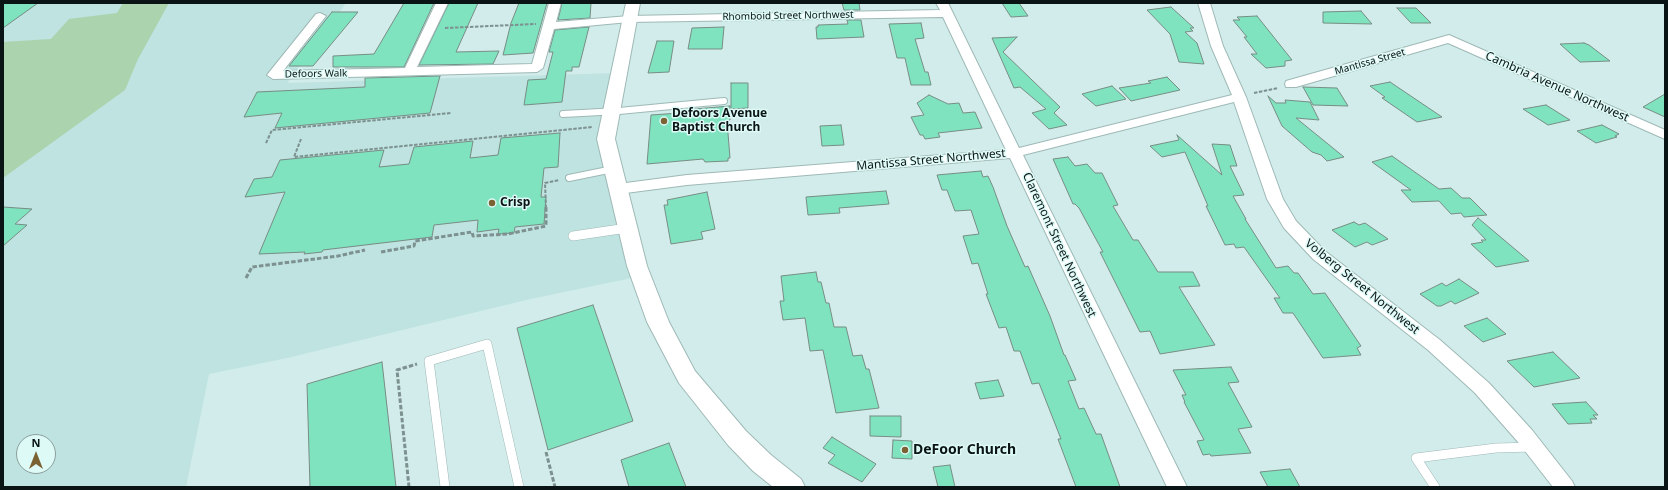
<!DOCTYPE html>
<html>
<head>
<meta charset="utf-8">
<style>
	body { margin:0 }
	#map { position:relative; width:1668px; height:490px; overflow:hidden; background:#d1ecea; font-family:"Noto Sans",sans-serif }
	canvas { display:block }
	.frame { position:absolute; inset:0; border:4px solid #0b1414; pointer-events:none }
	.north { position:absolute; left:16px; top:434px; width:40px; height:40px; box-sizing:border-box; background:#defaf7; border:1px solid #8a9e9c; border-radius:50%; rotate:0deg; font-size:11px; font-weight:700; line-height:16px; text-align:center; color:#0b1414 }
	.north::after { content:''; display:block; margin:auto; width:14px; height:18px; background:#7b6233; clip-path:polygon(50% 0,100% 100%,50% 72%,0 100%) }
</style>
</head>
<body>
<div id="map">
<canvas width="1668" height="490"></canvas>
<div class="frame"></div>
<div class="north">N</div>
</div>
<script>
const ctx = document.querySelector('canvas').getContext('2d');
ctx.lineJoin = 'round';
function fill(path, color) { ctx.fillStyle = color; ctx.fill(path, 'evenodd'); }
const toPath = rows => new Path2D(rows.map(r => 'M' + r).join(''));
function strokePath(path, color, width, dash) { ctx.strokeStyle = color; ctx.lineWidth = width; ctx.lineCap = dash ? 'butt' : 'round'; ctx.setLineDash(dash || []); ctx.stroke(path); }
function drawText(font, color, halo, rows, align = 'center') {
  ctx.font = font + ' "Noto Sans",sans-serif'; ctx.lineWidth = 3; ctx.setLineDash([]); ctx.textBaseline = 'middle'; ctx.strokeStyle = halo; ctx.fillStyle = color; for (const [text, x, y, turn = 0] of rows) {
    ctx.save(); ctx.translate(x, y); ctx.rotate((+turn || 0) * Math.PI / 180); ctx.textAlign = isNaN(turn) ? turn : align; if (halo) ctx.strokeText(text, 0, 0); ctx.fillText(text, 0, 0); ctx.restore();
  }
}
fill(toPath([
	[3,3,346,3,287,83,617,73,606,139,641,276,526,300,287,358,209,374,186,487,3,487],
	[24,442,48,442,48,466,24,466]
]), '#bee3e0');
fill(toPath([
	[123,3,169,3,138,59,125,90,3,178,3,42,51,39,69,19,117,13]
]), '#abd3ad');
const building = toPath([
	[3,3,38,3,3,28,3,3],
	[404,3,434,3,404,67,333,67,333,56,374,54,404,3],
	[449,3,478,3,456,52,499,51,493,64,419,65,449,3],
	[519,3,547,3,533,53,503,55,511,23,519,3],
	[562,3,591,3,590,18,558,20,562,3],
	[842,3,859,3,860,10,844,10,842,3],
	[1002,3,1019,3,1028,16,1011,17,1002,3],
	[1171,7,1194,28,1190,28,1193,31,1185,32,1197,43,1204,64,1179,62,1170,34,1147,10,1171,7],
	[1397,8,1416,8,1431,23,1411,23,1397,8],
	[1361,11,1372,24,1323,23,1323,12,1361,11],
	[332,12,358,12,313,66,289,66,332,12],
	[1257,16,1292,60,1285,61,1285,66,1266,68,1251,54,1257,54,1244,37,1247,37,1233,20,1240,20,1237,17,1257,16],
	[847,20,861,20,864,37,817,39,816,27,818,27,818,25,848,24,847,20],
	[921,23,924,38,915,39,925,72,928,72,931,85,911,85,905,58,897,58,889,24,921,23],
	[589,27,579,67,572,67,572,71,566,71,562,102,524,105,528,80,546,79,553,52,549,52,555,30,589,27],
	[724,27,722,49,688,49,692,28,724,27],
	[1017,37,1003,52,1060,107,1054,113,1067,125,1049,129,1032,113,1046,109,1020,87,1014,88,992,38,1017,37],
	[657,41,674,41,669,72,648,73,657,41],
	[1584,43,1589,45,1610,61,1580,62,1560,44,1584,43],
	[440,76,430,113,275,128,282,113,244,117,257,92,365,87,365,78,440,76],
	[1167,77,1180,90,1131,101,1119,88,1151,83,1148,81,1167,77],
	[1390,82,1442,117,1417,122,1382,98,1385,97,1370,86,1390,82],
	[731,83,748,83,748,108,731,109,731,83],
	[1112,86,1126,99,1096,106,1082,94,1112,86],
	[1303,87,1337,88,1348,106,1313,105,1303,87],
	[1665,94,1665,117,1643,107,1665,94],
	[929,95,948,104,959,103,963,113,975,112,982,128,938,133,940,137,925,139,923,135,920,135,911,117,924,115,917,103,929,95],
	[1268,96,1276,103,1286,103,1285,100,1310,102,1319,120,1296,118,1344,157,1327,161,1321,155,1312,152,1282,126,1268,96],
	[1546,105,1570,120,1548,125,1523,109,1546,105],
	[730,106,730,120,727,121,730,158,728,158,728,161,705,162,703,159,647,164,651,115,694,112,694,109,730,106],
	[841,125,844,145,822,146,820,126,841,125],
	[1602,125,1619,134,1615,136,1617,137,1596,143,1577,131,1602,125],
	[560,133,558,167,544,168,541,197,546,197,544,224,515,227,514,233,498,234,499,229,477,232,478,220,434,225,432,237,323,250,322,252,304,254,305,252,259,254,285,192,245,197,254,179,272,177,280,160,384,150,379,167,409,164,414,147,473,141,470,158,498,155,501,138,560,133],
	[1177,135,1222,175,1212,144,1230,145,1237,166,1230,166,1244,195,1233,196,1246,219,1245,219,1276,268,1288,266,1294,273,1298,273,1313,294,1325,293,1361,346,1357,348,1361,355,1323,358,1293,313,1283,313,1274,298,1280,298,1244,247,1236,248,1234,244,1225,245,1206,206,1208,206,1185,152,1162,157,1150,146,1179,140,1177,135],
	[1392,156,1439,189,1451,188,1462,198,1470,198,1487,215,1464,217,1461,213,1451,214,1439,201,1412,202,1401,190,1411,190,1372,162,1392,156],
	[1068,157,1075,166,1087,164,1095,173,1102,173,1118,205,1113,206,1133,240,1138,240,1158,272,1193,272,1200,286,1179,287,1215,345,1160,354,1150,331,1140,332,1100,252,1103,252,1079,208,1075,204,1073,204,1053,159,1068,157],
	[981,171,983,177,988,176,993,187,1007,226,1025,267,1028,266,1050,316,1064,355,1065,355,1076,380,1068,381,1079,409,1084,408,1096,434,1101,434,1120,487,1076,487,1058,439,1061,439,1039,383,1032,384,1020,351,1014,351,1006,327,999,328,986,294,988,294,978,263,972,264,963,236,979,234,971,210,955,211,947,190,942,190,937,175,981,171],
	[886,191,889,204,839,208,840,213,808,215,806,197,886,191],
	[707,192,715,229,701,232,703,239,671,244,664,205,668,205,667,200,707,192],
	[3,207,32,209,15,224,27,225,3,246,3,207],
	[1478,218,1529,261,1496,267,1471,244,1483,242,1481,240,1486,240,1472,225,1478,218],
	[1354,222,1359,225,1365,223,1388,239,1372,245,1367,242,1355,247,1332,230,1354,222],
	[816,272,818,282,821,282,826,303,829,303,834,327,846,327,853,356,862,355,866,369,869,369,879,408,836,413,823,350,810,351,805,318,783,320,780,301,784,301,781,276,816,272],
	[1459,279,1479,293,1455,304,1451,301,1441,306,1437,306,1420,294,1442,283,1446,286,1459,279],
	[593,305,633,421,548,450,517,328,593,305],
	[1487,318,1506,334,1483,342,1464,326,1487,318],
	[1553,352,1580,378,1534,387,1507,361,1553,352],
	[382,362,396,487,310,487,307,384,382,362],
	[1231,367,1239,382,1228,383,1252,427,1238,429,1251,453,1211,456,1210,454,1203,455,1197,441,1204,440,1184,402,1185,402,1182,395,1186,395,1173,370,1231,367],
	[998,380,1004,396,980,399,975,383,998,380],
	[1586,402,1598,415,1593,415,1597,419,1590,419,1592,423,1568,424,1552,404,1586,402],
	[870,416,901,416,901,437,870,436,870,416],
	[832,437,876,464,862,482,828,463,835,455,823,448,832,437],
	[893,440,912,441,912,459,892,458,893,440],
	[669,443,686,487,629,487,621,460,669,443],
	[950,465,955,487,938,487,933,467,950,465],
	[1290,469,1300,487,1268,487,1260,472,1290,469]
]);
fill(building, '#7fe3bf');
strokePath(building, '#778d84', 1);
const serviceFar1 = toPath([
	[563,114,619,111,724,101],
	[569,178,613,169]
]);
const service = toPath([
	[573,236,627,228],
	[445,487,429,361,487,344,519,487],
	[1435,487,1416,458,1496,448,1533,447]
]);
const minor = toPath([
	[436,3,448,3,417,67,532,64,549,3,561,3,556,22,629,16,940,10,936,3,948,3,1019,148,1232,95,1211,46,1198,3,1210,3,1223,46,1246,97,1283,199,1296,221,1325,251,1440,340,1489,383,1532,430,1572,481,1575,487,1553,487,1518,442,1475,393,1428,350,1313,259,1284,228,1267,199,1234,102,1023,155,1187,487,1167,487,1010,158,687,185,618,194,613,192,611,189,613,186,618,184,687,175,1006,150,943,17,629,22,554,29,543,68,537,72,273,79,267,75,316,14,320,13,326,16,283,71,405,68,436,3],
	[1449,35,1665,130,1665,139,1448,43,1296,87,1286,87,1285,84,1286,81,1449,35]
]);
const tertiary = toPath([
	[626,3,640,3,615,139,647,266,669,322,695,371,746,431,771,455,801,479,805,487,773,487,753,471,728,445,679,383,647,322,627,266,597,139,626,3]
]);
strokePath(serviceFar1, '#9eb9b6', 8);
strokePath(service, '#9eb9b6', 10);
strokePath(minor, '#9eb9b6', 2);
strokePath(tertiary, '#9eb9b6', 2);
strokePath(toPath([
	[445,28,536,24],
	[1254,93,1278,88],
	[301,139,294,157,592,127],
	[266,143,272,130,451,113],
	[546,208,545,183,559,180]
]), '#7d9190', 2, [3.5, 1.5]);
strokePath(toPath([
	[381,252,414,246,415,241,472,232,473,236,508,234,546,226,546,207],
	[246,278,252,267,338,256,365,250],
	[546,452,555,487],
	[409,487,397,370,417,364]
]), '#7d9190', 3, [4.5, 2]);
strokePath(serviceFar1, '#fff', 6);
strokePath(service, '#fff', 9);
fill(minor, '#fff');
fill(tertiary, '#fff');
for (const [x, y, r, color] of [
	[664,121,4,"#7b6233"],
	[492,203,4,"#7b6233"],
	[905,450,4,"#7b6233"]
]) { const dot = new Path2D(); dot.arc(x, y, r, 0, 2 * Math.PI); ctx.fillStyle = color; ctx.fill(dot); strokePath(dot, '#defaf7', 1.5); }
drawText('10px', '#0b1414', '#defaf7', [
	["Rhomboid Street Northwest",788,16,-1],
	["Mantissa Street",1370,62,-16],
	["Defoors Walk",316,74,-1]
]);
drawText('12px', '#0b1414', '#defaf7', [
	["Cambria Avenue Northwest",1557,87,24],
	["Mantissa Street Northwest",931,160,-5],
	["Claremont Street Northwest",1059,245,65],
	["Volberg Street Northwest",1362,287,39]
]);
drawText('bold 12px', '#0b1414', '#defaf7', [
	["Defoors Avenue",672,114],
	["Baptist Church",672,128],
	["Crisp",500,203]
], 'left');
drawText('bold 14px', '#0b1414', '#defaf7', [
	["DeFoor Church",913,450]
], 'left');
</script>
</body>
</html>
